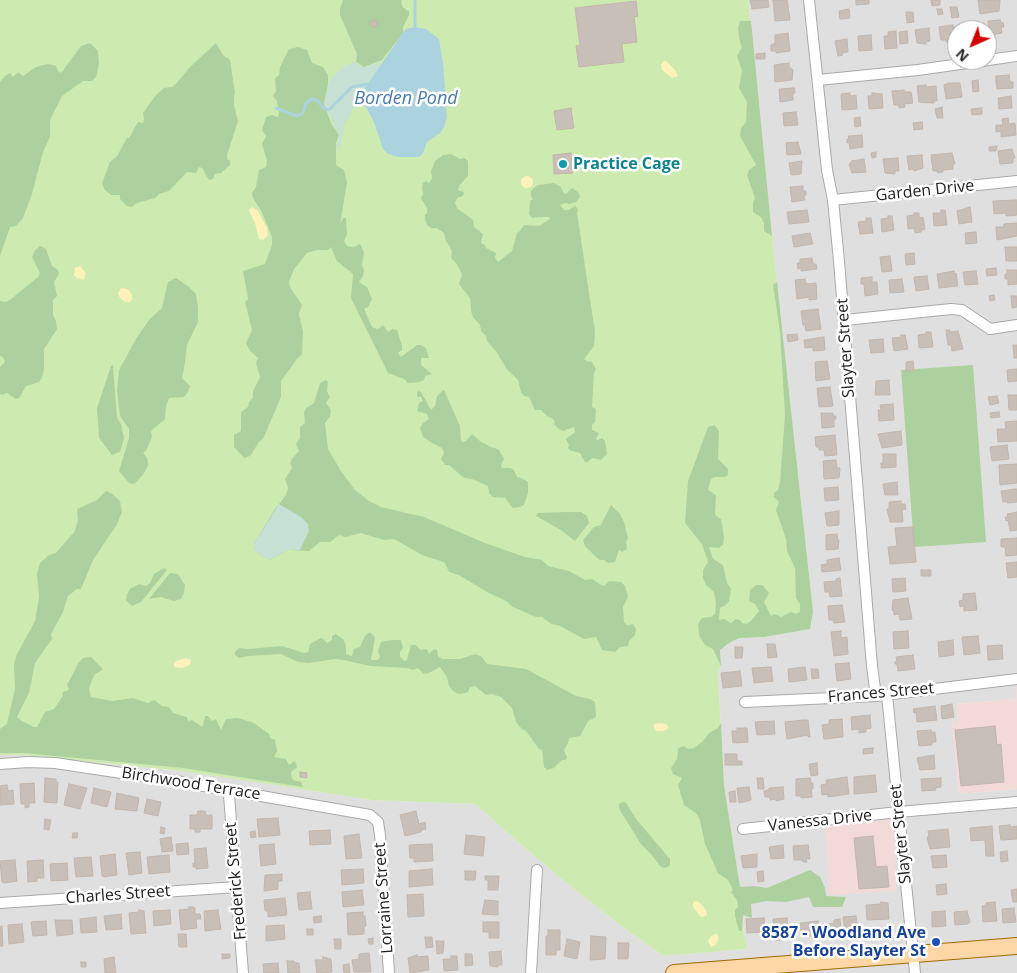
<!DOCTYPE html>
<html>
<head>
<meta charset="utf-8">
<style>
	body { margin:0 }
	#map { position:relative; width:1017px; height:973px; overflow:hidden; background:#f2efe9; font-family:"Open Sans",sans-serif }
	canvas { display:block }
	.north { position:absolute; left:947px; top:20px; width:50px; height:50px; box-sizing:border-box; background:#fff; border:1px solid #a7a7a7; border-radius:50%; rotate:224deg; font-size:14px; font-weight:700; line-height:20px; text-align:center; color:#222 }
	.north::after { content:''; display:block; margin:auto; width:18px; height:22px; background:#d40000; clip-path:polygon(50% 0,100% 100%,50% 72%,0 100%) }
</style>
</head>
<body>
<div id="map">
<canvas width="1017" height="973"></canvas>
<div class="north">N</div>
</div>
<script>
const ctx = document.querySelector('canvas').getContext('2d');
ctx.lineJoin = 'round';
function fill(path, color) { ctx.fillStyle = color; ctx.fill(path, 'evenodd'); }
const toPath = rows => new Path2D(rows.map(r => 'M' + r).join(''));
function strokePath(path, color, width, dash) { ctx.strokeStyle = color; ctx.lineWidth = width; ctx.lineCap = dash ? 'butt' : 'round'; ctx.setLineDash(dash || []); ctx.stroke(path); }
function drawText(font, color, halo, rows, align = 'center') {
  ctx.font = font + ' "Open Sans",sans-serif'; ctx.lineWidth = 5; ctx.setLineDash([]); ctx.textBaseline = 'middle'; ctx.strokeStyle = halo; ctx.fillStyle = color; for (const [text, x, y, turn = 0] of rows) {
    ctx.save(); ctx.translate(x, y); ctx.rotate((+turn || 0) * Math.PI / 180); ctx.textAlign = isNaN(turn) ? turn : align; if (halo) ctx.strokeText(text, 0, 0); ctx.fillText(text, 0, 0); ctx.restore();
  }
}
fill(toPath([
	[748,0,1017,0,1017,699,957,704,958,721,952,721,959,794,1017,789,1017,973,0,973,0,755,24,755,182,771,372,800,475,804,517,841,569,885,628,931,664,956,747,949,743,928,736,861,724,786,718,673,721,666,720,650,729,643,739,638,764,637,810,629,813,612,772,236],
	[957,30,987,30,987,60,957,60]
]), '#e0dfdf');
fill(toPath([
	[1015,685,1017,685,1017,789,959,794,952,721,958,721,957,704,1016,699],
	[893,820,897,891,829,895,825,824]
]), '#f2dad9');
fill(toPath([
	[0,0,748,0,772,236,813,612,810,629,764,637,739,638,729,643,720,650,721,666,718,673,724,786,736,861,743,928,747,949,664,956,628,931,569,885,517,841,475,804,372,800,182,771,24,755,0,755]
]), '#cdebb0');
fill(toPath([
	[343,0,403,0,401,1,403,8,405,8,406,10,409,11,409,15,403,27,403,33,382,60,364,67,356,62,357,54,340,15,340,9],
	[740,21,751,21,772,236,764,231,764,223,761,217,753,212,753,203,755,198,747,175,749,170,756,165,740,136,741,128,746,122,747,102,739,88,742,71,737,56,742,48,739,38,738,28],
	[90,43,98,51,99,64,96,77,92,81,83,81,62,96,50,120,50,137,43,152,32,194,23,218,16,226,10,227,0,256,0,82,5,76,10,73,13,77,18,72,23,76,36,67,48,64,56,66,58,71,61,73,81,46],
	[216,43,223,55,230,60,235,93,234,96,234,105,238,121,227,155,227,159,230,161,230,165,221,173,215,174,213,179,209,180,202,168,199,167,196,173,187,172,169,191,159,194,155,198,137,203,132,207,127,206,120,199,120,195,111,195,105,190,102,183,110,162,117,156,127,138,129,138,138,122,143,123,144,119,143,113,156,95,164,88,172,87,176,84,189,68],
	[298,47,307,50,312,63,323,67,328,75,328,84,324,104,331,123,339,135,336,143,336,165,344,170,347,183,340,225,343,218,346,218,347,234,344,241,347,246,354,247,360,244,364,252,362,265,364,270,363,276,359,282,367,287,372,299,368,307,364,309,372,327,378,329,383,325,388,332,392,329,397,330,402,346,402,350,398,353,401,357,417,345,421,345,426,348,429,358,421,358,421,365,432,374,425,376,424,380,419,382,408,383,404,379,388,373,351,298,353,274,337,261,331,247,328,250,317,250,307,253,294,269,289,282,290,287,302,305,299,314,303,332,302,354,297,359,281,381,281,397,263,439,259,442,250,456,244,458,234,447,234,435,241,431,241,412,248,407,249,402,253,398,253,391,260,377,256,363,258,358,250,351,246,343,252,330,245,302,248,299,243,271,265,264,272,245,272,237,262,212,253,198,252,193,256,187,259,170,266,167,267,161,262,144,266,136,262,130,266,117,272,115,278,117,279,113,277,101,273,96,276,91,275,78,279,75,280,67,289,49],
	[451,154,460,159,464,158,468,161,468,176,459,186,458,190,464,192,463,196,457,198,455,203,457,208,473,220,474,227,483,234,481,243,485,245,486,248,496,253,495,258,498,262,512,251,517,233,520,231,524,225,539,226,550,219,549,217,544,217,532,218,529,214,530,201,533,199,531,196,531,191,535,187,539,185,554,183,561,187,564,193,566,194,572,188,578,192,580,197,576,202,569,204,565,203,560,205,564,210,568,210,575,206,578,209,577,213,595,332,594,346,584,359,586,361,592,362,596,369,594,373,592,407,596,409,595,422,592,425,592,430,599,433,596,439,598,440,602,438,605,441,607,454,601,460,593,458,587,462,585,462,580,453,569,450,568,448,569,445,566,439,575,432,574,427,563,431,559,429,554,424,555,422,553,419,547,416,541,410,535,410,529,397,524,396,521,392,518,380,506,368,498,354,487,341,486,336,481,331,480,325,473,317,471,311,470,298,459,284,462,275,457,264,451,258,452,251,446,241,444,233,437,228,431,228,427,225,425,220,425,215,427,213,427,208,421,198,423,194,422,187,423,183,426,181,429,183,432,179,431,171,435,161,443,155],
	[40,246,46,249,52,266,58,270,59,274,54,282,57,296,53,300,53,315,56,321,57,329,44,349,44,368,42,378,39,382,26,386,19,398,16,399,7,393,2,395,0,394,0,367,5,362,3,357,0,356,0,301,6,302,11,299,38,277,40,273,32,257,35,250],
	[176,278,189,287,196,294,198,307,198,322,187,345,185,363,182,378,190,386,188,392,184,397,169,398,166,406,165,419,151,431,152,437,146,451,143,453,147,458,148,465,143,475,134,484,129,483,119,471,129,438,129,429,120,416,117,390,119,370,137,337,149,320,162,308,168,282],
	[777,282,813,612,810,629,764,637,739,638,729,643,720,650,721,666,713,649,705,645,699,635,698,624,702,618,711,617,715,614,716,603,714,592,706,585,703,578,703,570,708,562,702,544,685,523,688,481,708,427,714,425,719,431,718,459,728,469,728,475,725,477,715,477,711,479,708,490,716,495,715,513,716,516,721,519,724,538,723,545,719,548,709,547,713,559,723,565,727,583,731,589,729,601,726,605,720,608,719,620,724,619,731,623,736,619,740,620,742,623,746,624,751,621,759,611,755,604,749,601,750,590,756,585,762,585,769,593,764,602,771,616,775,614,781,617,791,612,796,614,800,612,800,604,796,598,795,568,787,551,786,539,776,510,779,502,774,497,774,493,778,490,780,482,785,415,780,332,773,285],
	[113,365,117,418,121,424,124,438,120,452,112,455,99,438,97,408,111,366],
	[973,365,986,542,914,547,901,370],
	[326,380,328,382,327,391,330,397,326,403,331,410,330,416,325,423,328,449,341,471,355,490,369,501,381,507,424,517,485,543,525,557,542,560,548,566,569,571,585,580,592,579,601,585,605,586,609,581,621,582,625,586,628,597,623,607,624,622,627,625,633,624,636,629,635,635,629,641,628,646,620,647,615,652,602,650,596,637,584,639,560,626,551,624,542,617,536,617,513,607,506,601,487,592,459,575,449,572,445,563,441,561,424,556,394,539,384,540,361,533,345,537,339,535,330,542,320,542,309,551,288,550,270,560,260,555,254,548,254,544,275,509,286,495,288,488,285,479,292,468,290,463,292,459,299,451,296,444,300,438,300,427,305,423,304,412,306,408,314,403,320,383],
	[444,390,460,426,461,440,463,442,466,441,472,434,481,442,491,447,495,448,499,450,504,459,501,465,502,468,510,468,514,470,517,477,522,478,528,482,528,493,524,505,520,507,513,508,505,498,493,497,489,493,488,486,472,479,464,478,449,465,445,465,441,459,444,453,442,448,432,443,423,437,420,428,423,423,429,419,427,414,417,411,419,403,423,401,421,397,417,397,417,393,418,391,421,392,431,410,435,406,437,396],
	[106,491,111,493,120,501,122,512,117,524,93,560,81,589,77,589,68,596,63,612,51,634,52,639,35,663,29,693,17,717,22,721,34,727,37,727,45,712,54,709,63,696,62,693,65,691,67,691,69,689,67,685,79,662,83,658,91,657,102,668,102,670,95,674,92,680,89,689,91,697,112,701,133,698,148,703,154,700,162,706,169,707,173,713,187,717,188,721,192,720,201,726,203,726,205,716,208,716,212,721,216,719,221,730,226,719,238,718,254,723,269,734,270,738,275,740,277,751,274,757,286,759,289,765,295,761,297,767,291,772,291,775,293,780,301,782,303,787,183,768,24,753,0,753,0,729,7,724,15,689,14,665,16,656,35,621,39,597,37,574,40,563,49,555,56,553,75,531,78,520,77,509,97,500],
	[611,505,619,513,624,522,628,538,626,541,627,549,622,552,619,550,615,562,608,563,604,560,600,560,594,555,585,546,583,540,594,527,601,525],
	[566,512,581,512,587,516,589,523,575,541,561,530,536,516,538,513],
	[164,568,167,570,141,602,132,606,126,600,127,594,130,589,139,584,146,586,150,583,154,574],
	[170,573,178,574,185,585,184,593,181,599,174,601,161,597,149,599],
	[370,632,375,637,371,660,378,660,380,657,378,651,381,642,392,640,401,640,403,648,400,652,400,657,404,661,407,660,411,645,415,645,421,650,427,649,429,654,434,649,437,650,438,656,442,659,460,659,475,654,481,656,487,664,526,669,576,696,590,699,595,702,596,717,588,721,580,736,569,738,568,743,564,750,567,758,565,760,562,760,554,768,547,770,544,767,542,750,539,749,526,731,522,729,516,722,512,708,501,697,492,694,486,695,475,686,470,687,468,692,465,693,458,694,453,691,449,686,447,677,440,667,429,673,424,674,418,668,413,670,407,668,371,666,343,660,335,659,309,663,298,662,281,654,248,656,240,658,235,655,235,652,239,648,248,649,282,646,304,653,308,652,310,644,321,638,323,639,327,643,332,640,332,636,336,634,344,640,346,646,346,654,352,656,354,649,360,647,365,636],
	[721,723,724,786,740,887,754,886,767,888,810,870,820,877,825,888,826,896,846,897,842,907,813,907,809,897,786,902,766,901,751,904,752,918,743,915,742,931,739,931,735,916,735,910,738,907,737,900,731,892,733,890,728,880,718,873,705,844,700,820,696,813,684,805,678,785,682,778,673,774,671,768,677,759,678,748,684,746,688,749,694,748,704,740,709,733,718,728],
	[623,802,626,803,636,819,670,859,670,864,668,867,664,868,660,866,651,854,641,844,619,809,619,804]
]), '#add19e');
fill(toPath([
	[354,62,362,67,370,66,372,64,381,62,379,68,360,95,363,104,354,108,345,123,340,147,337,147,339,135,324,104,330,79,344,66],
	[279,504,301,517,308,524,309,531,300,550,288,550,270,560,260,555,254,548,254,544]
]), '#c6e0d4');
fill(toPath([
	[664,61,666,61,675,70,678,76,672,78,662,70,661,65],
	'521 182a6 6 0 1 1 12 0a6 6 0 1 1-12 0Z',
	[252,207,258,211,267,228,268,235,263,240,259,239,255,223,250,213,249,210],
	[80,266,86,273,84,280,77,278,74,275,75,268],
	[121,288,127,289,132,294,132,299,130,302,125,302,120,298,118,293],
	[186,658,191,660,190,665,182,668,174,667,174,664,176,661],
	[658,723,666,724,669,728,664,731,656,731,653,725],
	[696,901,699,902,706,910,707,913,706,916,701,917,693,907,693,902],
	[715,934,718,934,718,940,716,945,711,947,708,941,711,936]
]), '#fff1ba');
fill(toPath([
	[415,27,426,29,439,39,443,63,447,117,444,127,440,133,427,142,423,153,419,157,398,157,388,154,383,149,374,122,361,98,361,94,404,31,406,29]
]), '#aad3df');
strokePath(toPath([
	[415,0,415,27],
	[276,108,297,116,303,113,306,103,312,99,318,101,323,108,329,110,352,87,368,84]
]), '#aad3df', 3);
const building = toPath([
	[750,0,768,0,769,7,752,9,750,0],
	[773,0,787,0,790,20,775,21,773,0],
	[856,0,869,0,869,4,856,5,856,0],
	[931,0,940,0,940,5,932,6,931,0],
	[978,0,1000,0,999,11,980,14,978,0],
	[636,1,638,16,634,17,637,42,622,44,624,62,579,67,576,46,580,45,575,8,636,1],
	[950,7,957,7,959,17,952,18,950,7],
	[849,9,850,18,840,19,839,11,849,9],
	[937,9,942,9,943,14,938,15,937,9],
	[906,12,913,12,914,22,907,23,906,12],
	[377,20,378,26,371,27,370,22,377,20],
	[1000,20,1001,23,1003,22,1004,27,1001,27,1002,33,990,35,988,21,1000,20],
	[953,25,955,39,950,39,950,42,946,42,946,40,941,40,939,27,953,25],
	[929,28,930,41,926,42,926,44,917,43,915,30,929,28],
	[896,31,897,48,885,49,884,36,888,36,888,32,896,31],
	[907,31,908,43,900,44,899,32,907,31],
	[788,33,790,51,776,53,776,51,771,51,771,45,775,43,775,35,788,33],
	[871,35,872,50,859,51,858,36,871,35],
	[847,39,848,52,842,53,843,55,838,56,835,41,847,39],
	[765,53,765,59,756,59,756,54,765,53],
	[789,63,789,67,793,70,792,80,775,82,774,65,789,63],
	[1009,75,1010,82,1013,82,1013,88,997,89,996,82,998,82,996,82,996,76,1009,75],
	[978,80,979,91,973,92,972,81,978,80],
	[949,83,960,83,962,97,946,99,944,85,949,83],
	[926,85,926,87,936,86,937,101,934,101,934,103,919,102,917,86,926,85],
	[794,88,795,93,793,93,793,100,780,102,779,89,794,88],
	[904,90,904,92,911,92,913,103,904,104,905,107,899,108,899,105,894,105,892,91,904,90],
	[850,93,850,96,856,95,857,109,842,110,841,94,850,93],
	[872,93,882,94,883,108,869,109,868,96,872,96,872,93],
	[1011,96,1012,108,999,109,998,98,1011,96],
	[942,107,943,118,937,118,935,109,942,107],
	[571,108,574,128,557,130,554,111,571,108],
	[982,108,982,114,972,115,971,109,982,108],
	[796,112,798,125,784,126,783,113,796,112],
	[860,117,861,126,855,127,854,118,860,117],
	[1008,118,1009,124,1015,123,1016,135,1001,137,1001,131,996,132,996,125,1003,125,1002,119,1008,118],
	[922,122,923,129,914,130,913,123,922,122],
	[862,135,863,147,850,149,849,142,847,143,847,139,849,139,848,136,862,135],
	[798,142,801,154,787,155,786,143,798,142],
	[997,146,996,151,989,151,989,147,997,146],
	[1012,149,1015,158,1013,158,1013,163,1000,164,998,151,1012,149],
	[876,152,876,157,872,158,871,153,876,152],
	[571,153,573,173,554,174,553,155,571,153],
	[952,153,955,164,953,164,953,169,943,170,943,172,938,173,937,171,933,171,931,155,952,153],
	[922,155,923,168,914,171,913,169,909,170,907,156,922,155],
	[898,158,899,171,895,171,895,174,885,173,883,159,898,158],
	[864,159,866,172,852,173,849,164,851,163,851,161,864,159],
	[802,161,801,174,791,175,789,163,802,161],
	[803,186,803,191,806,191,806,195,804,195,805,200,792,202,790,187,803,186],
	[1017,200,1017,215,1006,216,1006,213,994,214,993,201,1017,200],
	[970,207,972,222,959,224,957,211,970,207],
	[807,210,809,222,789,224,787,212,807,210],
	[941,210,945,210,947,225,934,226,933,213,941,213,941,210],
	[914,213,919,213,919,218,923,217,925,229,921,230,921,232,915,233,914,228,908,229,907,216,914,215,914,213],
	[888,216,892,216,894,230,882,232,881,219,888,218,888,216],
	[866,218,871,218,873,233,860,234,858,222,866,221,866,218],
	[1017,223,1017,236,997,240,996,227,1004,227,1004,224,1017,223],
	[976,232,977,243,966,244,965,233,976,232],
	[810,233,813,244,794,247,792,236,810,233],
	[1005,247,1017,247,1017,261,1006,261,1005,247],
	[914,253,915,264,906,265,905,254,914,253],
	[890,256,892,271,882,272,880,257,890,256],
	[812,258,813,264,816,264,817,269,801,271,801,268,798,269,797,263,800,263,800,259,812,258],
	[996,268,997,275,987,276,986,269,996,268],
	[1007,270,1017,270,1017,284,1008,285,1008,279,1005,279,1005,274,1007,274,1007,270],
	[954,271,954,274,956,273,958,286,939,288,937,274,954,271],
	[976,271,978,284,965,285,963,272,976,271],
	[927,276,929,289,916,291,914,277,927,276],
	[872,277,872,282,877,282,878,294,865,296,864,284,861,284,861,278,872,277],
	[805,279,806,284,816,283,817,299,809,300,809,297,797,299,795,280,805,279],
	[902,279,904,292,890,293,889,280,902,279],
	[994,295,995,300,990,301,989,296,994,295],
	[1011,296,1017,296,1017,307,1012,308,1011,296],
	[818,309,821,329,806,331,805,325,803,325,801,311,818,309],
	[946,330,950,330,950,332,958,331,963,349,952,351,951,345,948,345,946,330],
	[926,332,931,332,933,347,919,348,918,335,926,334,926,332],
	[797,334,798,340,788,342,787,335,797,334],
	[901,335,905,335,908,349,894,351,892,338,901,337,901,335],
	[824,337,825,350,813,351,813,347,805,348,804,340,824,337],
	[883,339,884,352,871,353,869,340,883,339],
	[1013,345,1017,345,1017,358,1014,358,1013,345],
	[827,361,830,379,816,381,815,362,827,361],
	[913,361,914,371,906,371,906,362,913,361],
	[1017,369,1017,381,1008,382,1007,370,1017,369],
	[889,380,890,395,875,395,876,381,889,380],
	[830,387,833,406,819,407,817,388,830,387],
	[1008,395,1017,395,1017,410,1009,410,1008,395],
	[997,396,999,403,990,405,988,397,997,396],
	[893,404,894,420,879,421,878,410,881,410,880,405,893,404],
	[999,412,1000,417,991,418,990,413,999,412],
	[821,413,833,413,833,416,836,416,836,419,834,420,834,427,822,428,821,413],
	[1017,421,1017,441,998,442,997,429,1006,429,1005,422,1017,421],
	[901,431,902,445,882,448,878,434,901,431],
	[835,435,837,455,825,456,824,450,819,450,819,447,816,447,815,437,835,435],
	[1007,445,1009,459,992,461,990,447,1007,445],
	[883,454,896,454,896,467,881,468,881,463,883,463,883,454],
	[836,460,837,468,840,468,839,478,824,479,823,461,836,460],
	[1017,464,1017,483,1000,485,999,465,1017,464],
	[897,482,898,495,885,495,883,484,897,482],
	[838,487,839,500,825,501,824,488,838,487],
	[1017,489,1017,502,1007,503,1007,501,1003,502,1001,491,1017,489],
	[901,501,901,504,905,504,906,509,902,510,903,522,890,522,887,509,889,509,889,502,901,501],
	[839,511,839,525,827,526,825,513,839,511],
	[1017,512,1017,530,1010,531,1008,520,1006,521,1005,517,1008,517,1007,514,1017,512],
	[913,527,916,562,890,564,888,547,897,546,895,528,913,527],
	[837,534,838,540,839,540,838,549,826,550,826,535,837,534],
	[1017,538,1017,555,1006,556,1005,547,1001,547,1001,539,1017,538],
	[839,558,841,570,822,572,821,565,827,564,827,560,839,558],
	[1017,562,1017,577,1008,578,1006,563,1017,562],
	[921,570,931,570,931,576,921,576,921,570],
	[840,578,842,596,830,597,829,592,825,592,824,582,836,581,836,579,840,578],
	[905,578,906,591,893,592,892,579,905,578],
	[975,593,977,610,964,611,964,606,960,607,959,601,963,600,963,594,975,593],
	[908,598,912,619,900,620,899,614,894,615,894,611,892,610,893,600,908,598],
	[842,605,845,622,834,623,833,620,829,620,828,606,842,605],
	[841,631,841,638,847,637,848,654,834,656,831,632,841,631],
	[908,631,909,648,894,649,893,632,908,631],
	[978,636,980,653,964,655,962,637,978,636],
	[953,640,954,655,939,657,938,642,953,640],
	[767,644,775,644,777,657,768,658,767,644],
	[1002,645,1003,659,988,660,987,646,1002,645],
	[735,647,743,647,742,658,735,658,735,647],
	[913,655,915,669,898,671,897,664,895,664,895,662,897,661,896,657,913,655],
	[849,663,851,679,837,681,835,664,849,663],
	[771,667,773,681,754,683,752,668,771,667],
	[805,667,807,680,789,682,788,669,805,667],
	[811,669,818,669,819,678,812,679,811,669],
	[740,671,742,686,723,688,721,673,740,671],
	[952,704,954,717,942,719,941,706,952,704],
	[935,706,937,720,917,722,916,712,914,713,913,709,935,706],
	[870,715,871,728,866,729,866,732,859,733,859,729,852,730,851,717,870,715],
	[842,719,843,737,824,739,822,725,829,724,829,720,842,719],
	[803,720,808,720,810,737,808,737,808,735,787,739,785,722,803,720],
	[774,721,775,734,757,735,755,722,774,721],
	[995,726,997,745,1001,744,1004,782,961,786,955,730,995,726],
	[737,728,747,728,748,742,733,743,732,731,737,731,737,728],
	[931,730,931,732,935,732,936,742,932,742,932,745,919,746,917,731,931,730],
	[873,748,873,753,863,754,863,749,873,748],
	[725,754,737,754,737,761,742,761,742,765,725,765,725,754],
	[934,755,935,769,920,770,917,758,934,755],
	[817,763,818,775,811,776,809,764,817,763],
	[300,772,307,773,307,778,300,777,300,772],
	[875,775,877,792,854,794,854,777,875,775],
	[847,777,849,794,828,797,828,794,822,795,821,785,827,784,826,780,847,777],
	[45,778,56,779,56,782,58,782,57,803,44,802,45,778],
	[757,778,763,778,764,789,758,789,757,778],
	[810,778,811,783,813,783,813,789,811,789,812,797,801,798,801,796,796,796,796,779,810,778],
	[941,778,941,787,935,788,936,790,922,791,921,779,941,778],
	[34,783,35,803,29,803,29,807,25,808,25,804,21,804,20,784,34,783],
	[69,784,87,788,80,809,64,805,69,784],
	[7,785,8,791,13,790,14,804,0,805,0,786,7,785],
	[749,787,751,800,739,803,737,788,749,787],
	[783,787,784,799,776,801,776,799,770,800,770,797,765,797,764,791,769,790,769,788,783,787],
	[94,788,111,792,107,807,91,803,94,788],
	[735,791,736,802,730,802,729,792,735,791],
	[117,793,139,798,137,811,115,809,117,793],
	[147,799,161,802,158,816,144,813,147,799],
	[198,811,205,811,206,815,212,815,212,829,200,829,200,832,195,832,195,829,190,829,190,815,197,815,198,811],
	[416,811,419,824,425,822,426,829,421,830,421,832,405,836,400,815,416,811],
	[278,818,280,835,259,837,257,819,278,818],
	[45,819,51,820,49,830,44,829,45,819],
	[1010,825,1010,827,1017,826,1017,839,1001,840,999,826,1010,825],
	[992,826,994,856,986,856,985,840,971,841,970,828,992,826],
	[161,827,165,828,164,834,160,833,161,827],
	[948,829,950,847,930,849,927,837,929,837,928,831,948,829],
	[330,830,331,844,310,845,309,831,330,830],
	[255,831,256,837,251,838,250,832,255,831],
	[73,833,78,833,77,838,72,838,73,833],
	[359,834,362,858,346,859,344,836,359,834],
	[466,835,485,837,483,856,464,854,466,835],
	[873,836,876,867,887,866,889,887,859,889,854,838,873,836],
	[171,837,173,851,162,852,160,839,171,837],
	[188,843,189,854,177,855,176,844,188,843],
	[274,844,276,864,261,866,259,845,274,844],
	[432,844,433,861,414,862,414,858,410,858,409,845,432,844],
	[783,845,784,858,771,859,769,847,783,845],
	[808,845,810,859,806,859,807,862,803,862,802,860,794,860,793,846,808,845],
	[206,848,208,868,196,869,196,867,193,867,193,863,195,863,194,849,206,848],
	[1007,851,1008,861,1001,862,1000,852,1007,851],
	[140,852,142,873,129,875,126,853,140,852],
	[115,854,117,875,104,877,102,876,100,856,115,854],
	[757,854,757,867,743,868,741,856,757,854],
	[169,855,170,872,149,874,147,857,169,855],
	[946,855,947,867,933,868,931,856,946,855],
	[91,857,93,876,76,877,74,858,91,857],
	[15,860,17,881,4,883,2,882,0,861,15,860],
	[43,860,44,878,37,878,37,881,28,882,27,861,43,860],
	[67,863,68,880,51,881,50,864,67,863],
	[363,869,364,883,342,885,341,870,363,869],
	[432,869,433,885,409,887,409,871,432,869],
	[465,871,476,871,475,880,465,880,465,871],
	[763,871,764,881,758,882,757,872,763,871],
	[282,874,282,881,278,881,278,889,264,891,265,875,282,874],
	[485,876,499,876,498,890,488,890,488,880,485,880,485,876],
	[946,884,947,894,937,895,936,885,946,884],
	[1017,889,1017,902,1013,902,1011,890,1017,889],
	[362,890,364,905,343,907,342,892,362,890],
	[310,892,312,909,299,910,297,893,310,892],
	[423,894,424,916,408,917,407,895,423,894],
	[285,898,287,915,268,917,268,911,265,911,264,900,285,898],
	[485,900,498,901,498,915,482,914,485,900],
	[881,902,888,903,889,919,867,920,866,905,881,904,881,902],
	[995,902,997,921,983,922,982,906,986,905,986,903,995,902],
	[189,907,193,907,195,908,195,914,200,914,201,919,196,919,197,928,181,930,179,910,189,909,189,907],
	[1014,908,1016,922,1003,923,1002,909,1014,908],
	[139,910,144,911,146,933,131,934,129,913,139,912,139,910],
	[170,910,171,924,154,926,153,911,170,910],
	[218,910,221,929,205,931,204,911,218,910],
	[945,911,946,926,932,927,932,912,945,911],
	[967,911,970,922,968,924,955,925,954,912,967,911],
	[363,912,363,916,365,916,366,926,364,927,364,934,348,935,347,913,363,912],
	[121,914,122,929,106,930,104,916,121,914],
	[321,916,322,922,314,923,313,917,321,916],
	[856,916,858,933,846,934,843,917,856,916],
	[96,917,97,932,81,933,80,919,96,917],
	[764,918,765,932,747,933,746,919,764,918],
	[787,918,789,938,775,941,773,919,787,918],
	[840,919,842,936,833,939,832,936,828,937,827,924,834,923,834,920,840,919],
	[55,920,72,920,73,934,57,936,55,920],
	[46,921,47,935,33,936,31,922,46,921],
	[818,921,820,935,802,937,800,923,818,921],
	[483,922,499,922,499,938,489,938,489,932,483,932,483,922],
	[22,924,24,942,9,944,8,925,22,924],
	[284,925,285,939,266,941,266,926,284,925],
	[0,926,2,926,3,946,0,946,0,926],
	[307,929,313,929,313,935,307,935,307,929],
	[548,930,560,930,560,950,556,950,556,955,546,955,546,936,548,936,548,930],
	[178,934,186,934,187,947,179,947,178,934],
	[591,936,606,937,605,959,590,960,591,936],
	[425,937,432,937,433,947,426,948,425,937],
	[373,938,373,944,369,944,368,939,373,938],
	[334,939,341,939,341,949,335,949,334,939],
	[567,939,580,942,577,959,564,956,567,939],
	[436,941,444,941,443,953,437,954,436,941],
	[618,943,629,943,628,959,618,959,618,943],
	[501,951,502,965,497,965,498,967,490,966,489,952,501,951],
	[369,953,371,972,354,972,352,960,359,959,359,954,369,953],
	[222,954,230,954,230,958,222,959,222,954],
	[465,954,472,954,473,965,465,966,465,954],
	[417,955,417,957,428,956,429,970,410,973,408,958,417,955],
	[451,956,457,956,458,970,444,971,443,959,451,959,451,956],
	[114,957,116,973,105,973,104,959,114,957],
	[323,957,331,959,332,972,317,973,315,960,323,960,323,957],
	[287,961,294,961,295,963,299,963,300,973,288,973,287,961],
	[81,962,86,962,86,967,81,967,81,962],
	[278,963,279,973,264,973,263,964,278,963],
	[349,964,350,973,344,973,343,965,349,964]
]);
fill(building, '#c7bfb8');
strokePath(building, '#c4b6ab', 1);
const street = toPath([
	[809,0,827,170,833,200,839,261,872,666,876,696],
	[818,80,918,70,1017,56],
	[833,200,1017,181],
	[845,320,951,309,962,310,990,329,1017,325],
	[887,695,915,973],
	[745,702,876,696,1017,679],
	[0,764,28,762,55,763,175,781,370,815,378,822,380,835,389,973],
	[230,790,229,795,243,973],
	[743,829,898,812,1017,802],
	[0,903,237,887],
	[531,973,537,870]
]);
const primary = toPath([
	[674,973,1017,946]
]);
strokePath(street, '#a9a9a9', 12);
strokePath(primary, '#a06b00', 18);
strokePath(street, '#fff', 10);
strokePath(primary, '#fcd6a4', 16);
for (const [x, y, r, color] of [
	[563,164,5,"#0f9aa8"],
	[936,942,5,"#1a4fb4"]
]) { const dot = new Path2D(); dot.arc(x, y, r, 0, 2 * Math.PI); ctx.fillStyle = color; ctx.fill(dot); strokePath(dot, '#fff', 2); }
drawText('bold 16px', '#0d838f', '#fff', [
	["Practice Cage",573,164]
], 'left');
drawText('16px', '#222', '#fff', [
	["Garden Drive",925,191,-6],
	["Slayter Street",846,348,-94],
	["Frances Street",881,693,-5],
	["Birchwood Terrace",191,784,9],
	["Vanessa Drive",820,821,-6],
	["Slayter Street",901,834,-96],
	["Frederick Street",236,881,-95],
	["Charles Street",118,895,-4],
	["Lorraine Street",384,898,-94]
]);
drawText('bold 16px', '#164399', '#fff', [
	["8587 - Woodland Ave",926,933],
	["Before Slayter St",926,951]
], 'right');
drawText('italic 18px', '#4a7aab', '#fff', [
	["Borden Pond",406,99]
]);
</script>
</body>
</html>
